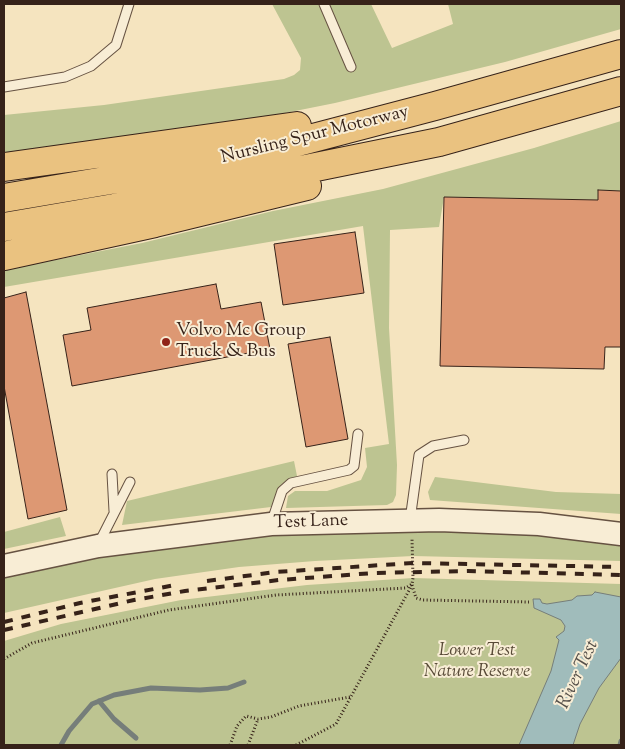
<!DOCTYPE html>
<html>
<head>
<meta charset="utf-8">
<style>
	body { margin:0 }
	#map { position:relative; width:625px; height:749px; overflow:hidden; background:#f5e4bf; font-family:"Sorts Mill Goudy",serif }
	canvas { display:block }
	.frame { position:absolute; inset:0; border:5px solid #362219; pointer-events:none }
</style>
</head>
<body>
<div id="map">
<canvas width="625" height="749"></canvas>
<div class="frame"></div>
</div>
<script>
const ctx = document.querySelector('canvas').getContext('2d');
ctx.lineJoin = 'round';
function fill(path, color) { ctx.fillStyle = color; ctx.fill(path, 'evenodd'); }
const toPath = rows => new Path2D(rows.map(r => 'M' + r).join(''));
function strokePath(path, color, width, dash) { ctx.strokeStyle = color; ctx.lineWidth = width; ctx.lineCap = dash ? 'butt' : 'round'; ctx.setLineDash(dash || []); ctx.stroke(path); }
function drawText(font, color, halo, rows, align = 'center') {
  ctx.font = font + ' "Sorts Mill Goudy",serif'; ctx.lineWidth = 4; ctx.setLineDash([]); ctx.textBaseline = 'middle'; ctx.strokeStyle = halo; ctx.fillStyle = color; for (const [text, x, y, turn = 0] of rows) {
    ctx.save(); ctx.translate(x, y); ctx.rotate((+turn || 0) * Math.PI / 180); ctx.textAlign = isNaN(turn) ? turn : align; if (halo) ctx.strokeText(text, 0, 0); ctx.fillText(text, 0, 0); ctx.restore();
  }
}
fill(toPath([
	[272,4,371,4,392,48,453,24,448,4,621,4,621,29,505,62,335,103,215,127,4,161,4,115,104,105,284,79,294,75,300,70,301,58],
	[621,121,621,191,598,190,598,200,444,197,439,227,390,230,389,328,397,465,396,495,393,502,387,505,286,508,288,496,295,491,327,491,361,480,367,467,365,448,389,444,363,226,4,287,4,270,142,243,273,211,383,189,534,148],
	[294,461,297,476,282,484,271,507,122,525,127,501],
	[435,477,556,492,621,494,621,514,430,500,428,492],
	[60,517,66,536,4,549,4,532],
	[351,528,517,533,621,544,621,561,413,556,315,561,239,567,155,579,4,613,4,574,116,548],
	[413,578,621,584,621,745,4,745,4,641,61,624,181,600,307,585]
]), '#bdc491');
const water = toPath([
	[595,592,621,597,621,658,599,688,580,724,573,745,519,745,551,671,559,640,556,637,564,631,565,626,561,620,534,608,533,599,540,599,542,603,547,604,572,600,577,596,592,595,595,592]
]);
fill(water, '#a0bcbb');
strokePath(water, '#767e7a', 1);
strokePath(toPath([
	[99,701,114,719,136,738],
	[61,745,69,731,92,704,114,695,151,688,200,690,228,688,244,682],
	[620,745,621,741]
]), '#767e7a', 5);
const building = toPath([
	[598,190,621,191,621,347,605,347,604,369,440,366,444,197,598,200,598,190],
	[355,232,364,293,283,305,274,244,355,232],
	[216,284,221,309,261,302,270,349,72,386,63,335,91,330,87,308,216,284],
	[26,292,67,510,28,519,4,386,4,298,26,292],
	[330,337,348,439,306,447,288,344,330,337]
]);
fill(building, '#dd9873');
strokePath(building, '#362219', 1);
const service = toPath([
	[324,4,351,67],
	[4,87,65,77,91,66,116,45,129,4],
	[112,474,114,511],
	[410,520,419,455,433,446,464,440],
	[271,524,282,491,291,483,349,470,354,466,358,434],
	[99,543,130,482]
]);
const tertiary = toPath([
	[4,566,98,546,271,524,439,520,539,524,621,534]
]);
const motorway = toPath([
	[4,167,297,126],
	[4,198,134,176,275,148,435,106,621,54],
	[4,227,114,208,439,142,621,91],
	[4,256,155,223,307,186]
]);
strokePath(service, '#665242', 11);
strokePath(tertiary, '#665242', 25);
strokePath(motorway, '#362219', 30);
strokePath(toPath([
	[412,585,416,598,423,600,529,602],
	[4,659,32,643,169,610,276,595,406,588,412,584,413,578,412,539],
	[230,745,237,726,246,716,258,719,271,717,299,706,350,697],
	[248,745,258,719],
	[296,745,336,724,412,585]
]), '#362219', 3, [1, 2.5]);
strokePath(service, '#f8edd5', 9);
strokePath(tertiary, '#f8edd5', 22);
strokePath(motorway, '#eac280', 28);
strokePath(toPath([
	[207,581,276,572,413,563,621,567],
	[4,622,80,603,175,585],
	[4,630,134,600,185,591,279,580,374,573,468,571,621,575]
]), '#362219', 4, [9, 9]);
for (const [x, y, r, color] of [
	[166,342,5,"#8f2418"]
]) { const dot = new Path2D(); dot.arc(x, y, r, 0, 2 * Math.PI); ctx.fillStyle = color; ctx.fill(dot); strokePath(dot, '#f8edd5', 2); }
drawText('18px', '#362219', '#f8edd5', [
	["Nursling Spur Motorway",315,136,-14],
	["Test Lane",311,523,-2]
]);
drawText('18px', '#362219', '#f8edd5', [
	["Volvo Mc Group",176,332],
	["Truck & Bus",176,353]
], 'left');
drawText('italic 18px', '#584a37', '#f8edd5', [
	["Lower Test",477,652],
	["Nature Reserve",477,673]
]);
drawText('italic 19px', '#56504a', '#f8edd5', [
	["River Test",579,675,-65]
]);
</script>
</body>
</html>
